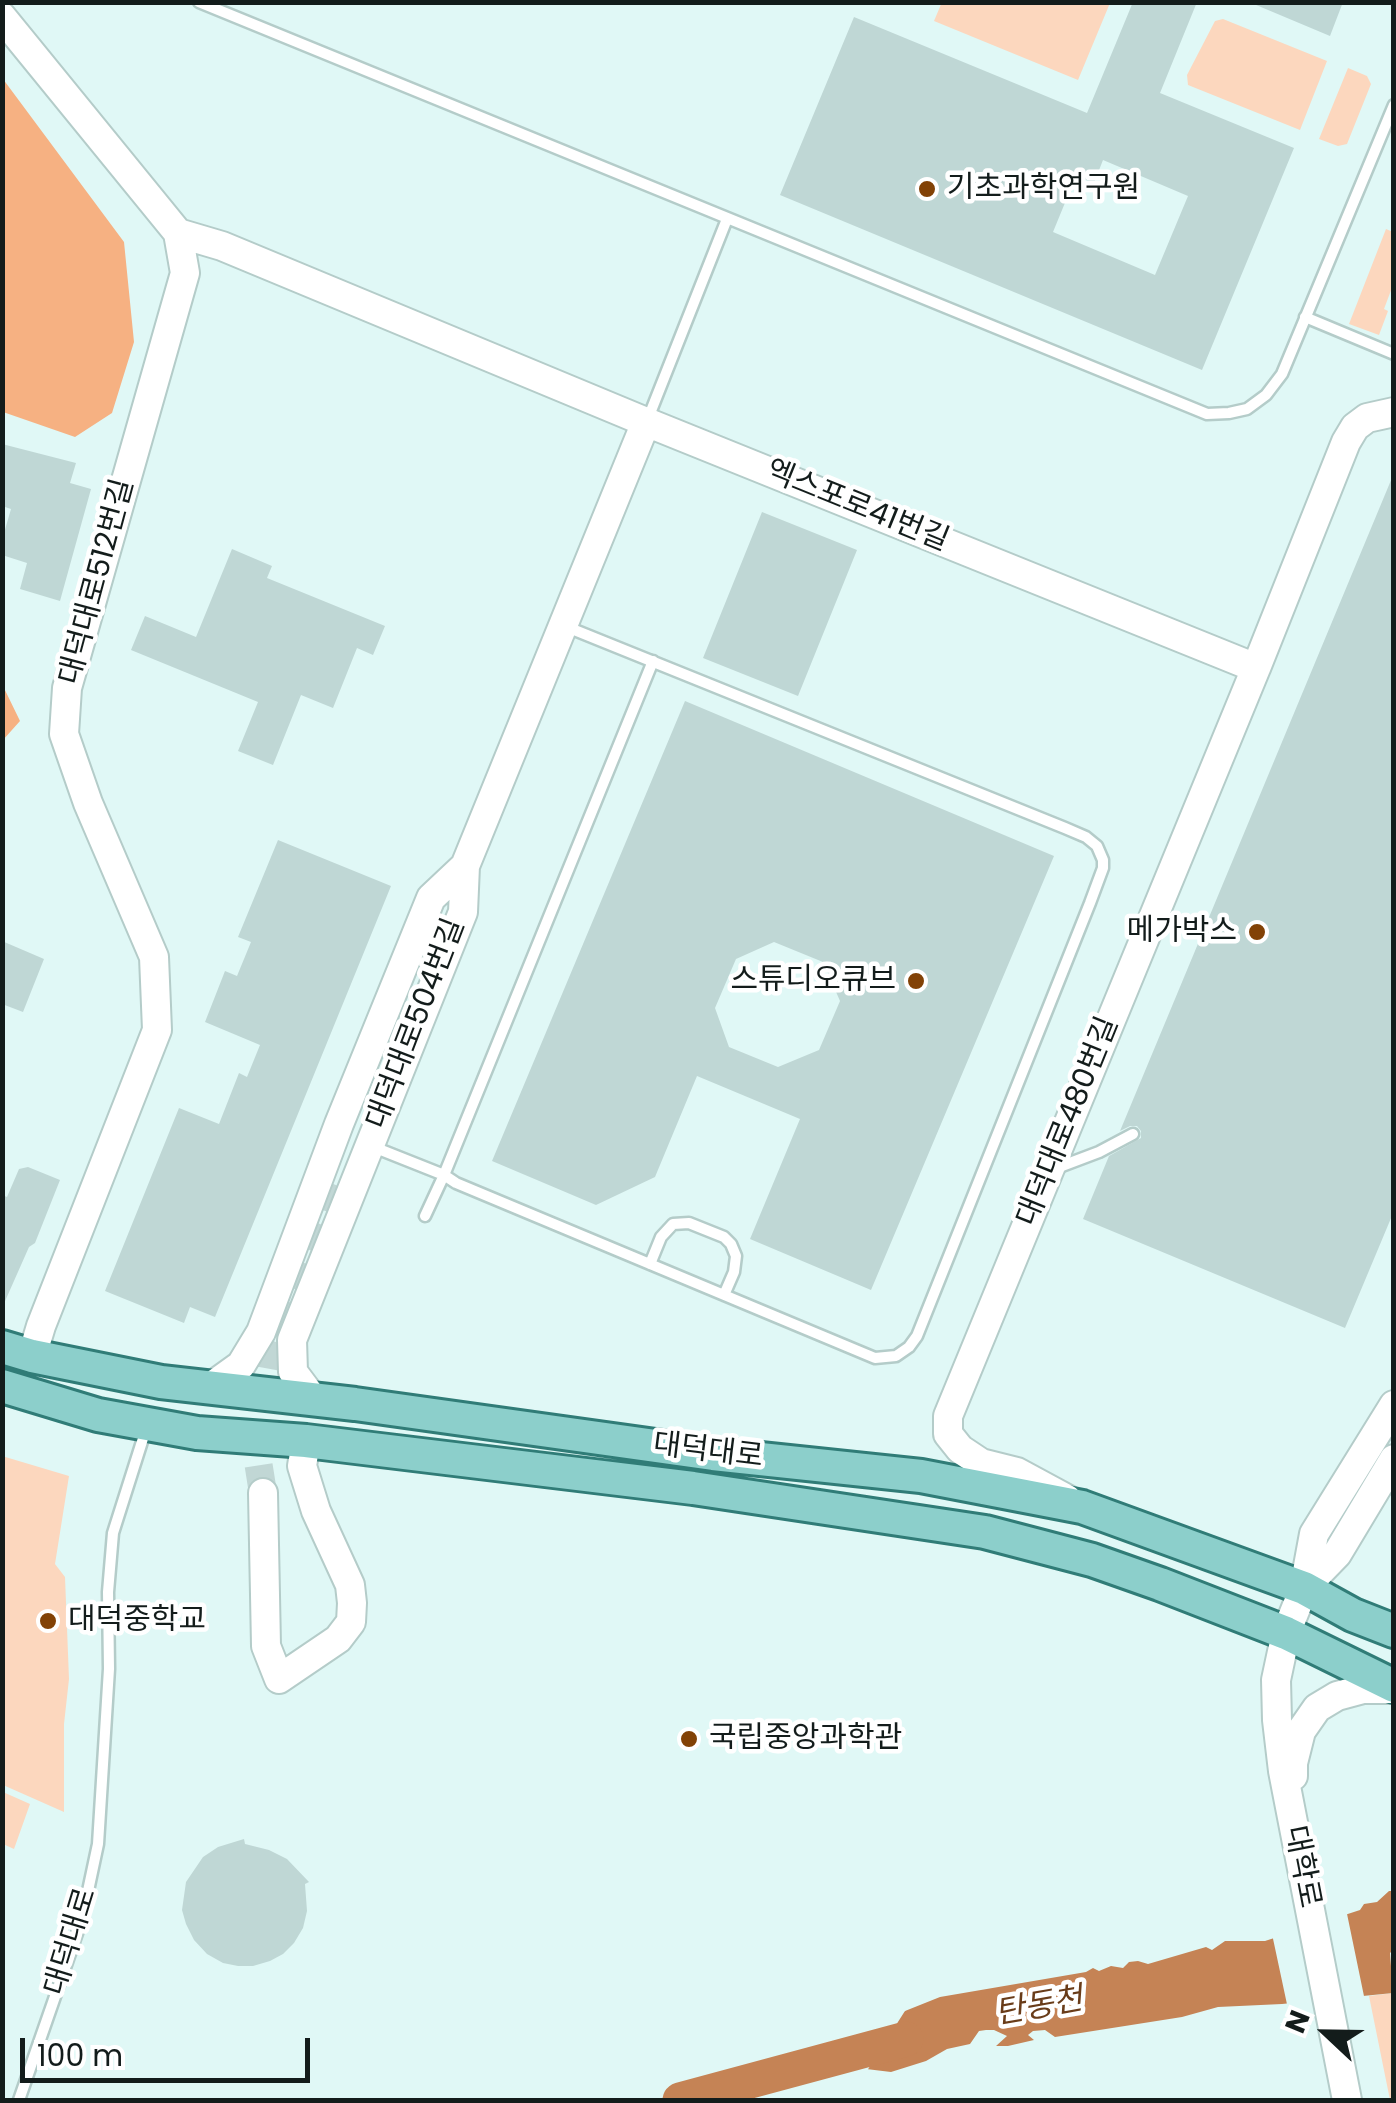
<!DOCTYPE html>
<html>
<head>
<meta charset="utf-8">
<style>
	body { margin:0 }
	#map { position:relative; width:1396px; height:2103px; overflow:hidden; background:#e0f8f6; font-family:Poppins,sans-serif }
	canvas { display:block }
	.frame { position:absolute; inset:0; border:5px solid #131c1b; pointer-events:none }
	.north { position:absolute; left:1276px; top:1983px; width:100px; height:100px; -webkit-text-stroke:8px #fff; paint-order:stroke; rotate:292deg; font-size:28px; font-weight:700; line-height:40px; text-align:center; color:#131c1b }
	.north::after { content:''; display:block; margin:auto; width:35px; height:45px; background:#131c1b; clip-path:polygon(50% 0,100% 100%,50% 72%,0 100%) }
	.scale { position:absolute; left:20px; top:2038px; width:290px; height:45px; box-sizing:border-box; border:5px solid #131c1b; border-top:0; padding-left:12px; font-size:30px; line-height:35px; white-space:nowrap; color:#131c1b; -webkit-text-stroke:8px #fff; paint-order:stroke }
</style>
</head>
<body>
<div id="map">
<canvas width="1396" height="2103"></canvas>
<div class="frame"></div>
<div class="north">N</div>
<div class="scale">100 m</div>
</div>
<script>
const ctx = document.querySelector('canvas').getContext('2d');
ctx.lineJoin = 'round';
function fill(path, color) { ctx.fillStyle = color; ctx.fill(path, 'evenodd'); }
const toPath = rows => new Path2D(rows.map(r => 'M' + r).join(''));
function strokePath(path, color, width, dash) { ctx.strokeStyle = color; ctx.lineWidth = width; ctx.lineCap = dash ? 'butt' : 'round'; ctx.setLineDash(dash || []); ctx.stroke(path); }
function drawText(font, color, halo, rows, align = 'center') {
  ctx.font = font + ' Poppins,"Noto Sans KR",sans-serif'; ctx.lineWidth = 9; ctx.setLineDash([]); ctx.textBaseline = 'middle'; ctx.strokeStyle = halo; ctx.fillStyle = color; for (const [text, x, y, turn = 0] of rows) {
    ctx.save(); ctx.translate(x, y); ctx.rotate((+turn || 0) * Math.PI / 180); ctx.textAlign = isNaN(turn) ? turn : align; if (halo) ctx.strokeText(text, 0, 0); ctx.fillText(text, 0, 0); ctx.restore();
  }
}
fill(toPath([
	[942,2,1110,2,1110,3,1078,80,934,21],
	[1223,19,1327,61,1300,130,1188,85,1187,75,1215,21],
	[1348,68,1367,76,1371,84,1347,144,1338,146,1319,139],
	[1386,229,1393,232,1393,285,1384,309,1388,311,1379,335,1349,324],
	[2,1456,69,1476,55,1564,65,1577,69,1679,64,1724,64,1812,3,1785],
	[3,1792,30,1804,14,1849,3,1844],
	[1393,1993,1394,2100,1390,2100,1369,1996]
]), '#fcd7be');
fill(toPath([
	[3,79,124,242,134,342,112,413,75,437,3,412],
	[3,686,20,721,3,740,2,740]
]), '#f6b182');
fill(toPath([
	[1389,1891,1393,1891,1393,1950,1390,1953,1391,1966,1393,1968,1393,1993,1282,2004,1218,2007,1182,2017,1055,2037,1045,2030,1033,2031,1028,2035,1034,2040,1008,2046,996,2046,1007,2036,994,2030,986,2030,979,2031,970,2044,947,2049,926,2061,891,2072,858,2068,865,2027,940,1997,1086,1972,1093,1968,1099,1971,1111,1966,1123,1968,1129,1962,1138,1961,1148,1964,1206,1947,1212,1950,1225,1941,1265,1941,1360,1910,1364,1904,1377,1902]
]), '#c58355');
fill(toPath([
	[1346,1909,1365,2001,1288,2009,1272,1934],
	[910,2003,865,2074,855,2071,853,2067,861,2023]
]), '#e0f8f6');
strokePath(toPath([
	[680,2100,906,2039]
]), '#c58355', 35);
fill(toPath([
	[1133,2,1197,2,1160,93,1294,148,1202,370,780,195,854,17,1087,113],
	[1103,160,1188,196,1155,275,1053,232,1076,176,1094,183],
	[1249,2,1343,2,1330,36],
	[2,444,76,463,70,483,91,489,60,601,20,589,27,563,2,555,2,540,11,509,2,506],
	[1394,473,1394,1211,1345,1328,1083,1219,1109,1156,1141,1138,1141,1131,1137,1126,1130,1126,1120,1131],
	[762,512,857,550,798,696,703,658],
	[232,549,272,566,267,578,385,626,373,655,357,648,333,708,301,695,273,765,238,751,258,702,131,650,145,616,196,637],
	[685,701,1054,856,871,1290,750,1239,800,1119,697,1076,655,1177,596,1205,492,1161],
	[774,942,823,962,840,1001,819,1050,778,1067,729,1047,715,1008,736,959],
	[278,840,391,886,215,1317,190,1307,184,1323,105,1291,179,1108,219,1124,239,1073,247,1077,260,1045,205,1022,225,971,237,976,251,942,238,937],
	[2,941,44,959,23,1012,2,1004],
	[28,1167,60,1180,35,1243,29,1247,2,1308,2,1195,7,1197,19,1169],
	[244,1839,245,1844,269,1850,287,1859,309,1882,305,1884,307,1911,303,1928,294,1943,283,1954,270,1961,253,1966,238,1966,223,1963,207,1954,194,1940,186,1924,182,1910,186,1882,203,1857,218,1847]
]), '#bfd7d5');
strokePath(toPath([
	[263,1493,257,1455,258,1413,267,1364,341,1181]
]), '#c1d7d5', 28, [28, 14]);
const lane = toPath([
	[199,2,1207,414,1229,413,1247,409,1266,395,1282,374,1394,105],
	[1305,317,1394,354],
	[647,421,727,219],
	[567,627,1065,828,1086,837,1097,846,1103,860,1103,868,1090,903,917,1336,909,1347,896,1356,875,1358,456,1183,444,1175,653,661],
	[371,1146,444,1175,425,1216],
	[1054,1169,1099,1152,1133,1134],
	[650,1264,661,1237,673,1224,689,1223,724,1237,731,1244,736,1256,734,1272,724,1295],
	[19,2100,82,1919,98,1844,109,1669,108,1592,113,1533,146,1429]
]);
const secondary = toPath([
	[2,17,178,233,185,273,67,688,64,734,88,803,154,957,157,1030,41,1326,32,1356],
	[178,233,222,246,646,422,1256,668,1346,442,1355,427,1367,418,1394,412],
	[209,1388,241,1365,261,1332,339,1124,431,898,465,866],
	[314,1400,293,1372,292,1340,463,912,465,866,646,422],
	[263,1493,266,1646,279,1679,338,1639,351,1622,352,1603,350,1585,316,1511,302,1466,306,1441],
	[1067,1499,1017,1472,981,1463,960,1449,948,1434,948,1416,1256,668],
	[1304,1588,1337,1554,1394,1459],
	[1293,1776,1293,1763,1301,1731,1317,1708,1337,1696,1363,1689,1394,1689],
	[1347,2100,1283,1771,1277,1720,1276,1680,1286,1633,1304,1588,1314,1534,1394,1405]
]);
const primary = toPath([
	[2,1347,32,1356,161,1382,355,1404,713,1454,921,1476,1082,1507,1304,1588,1353,1615,1394,1631],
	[2,1386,98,1415,197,1433,306,1441,693,1488,985,1532,1092,1560,1160,1584,1286,1633,1394,1686]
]);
strokePath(lane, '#b4ccc9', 15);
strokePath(secondary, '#b4ccc9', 32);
strokePath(primary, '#307c77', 38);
strokePath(lane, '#fff', 10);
strokePath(secondary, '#fff', 28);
strokePath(primary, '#8ccfcb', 32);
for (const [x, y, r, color] of [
	[927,189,10,"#824206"],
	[1257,932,10,"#824206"],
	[916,981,10,"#824206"],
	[48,1621,10,"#824206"],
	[689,1739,10,"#824206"]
]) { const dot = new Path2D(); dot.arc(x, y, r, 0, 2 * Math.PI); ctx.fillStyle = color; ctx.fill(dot); strokePath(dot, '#fff', 4); }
drawText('30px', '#131c1b', '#fff', [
	["기초과학연구원",947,189],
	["메가박스",1237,932,"right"],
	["스튜디오큐브",896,981,"right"],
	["대덕중학교",68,1621],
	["국립중앙과학관",709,1739]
], 'left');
drawText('30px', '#131c1b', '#fff', [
	["엑스포로41번길",857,507,22],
	["대덕대로512번길",98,582,-75],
	["대덕대로504번길",417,1024,-69],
	["대덕대로480번길",1069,1122,-68],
	["대덕대로",708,1452,7],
	["대학로",1301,1867,79],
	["대덕대로",72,1942,-73]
]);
drawText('italic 32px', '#693c19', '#fff', [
	["탄동천",1039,2008,-10]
]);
</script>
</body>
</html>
